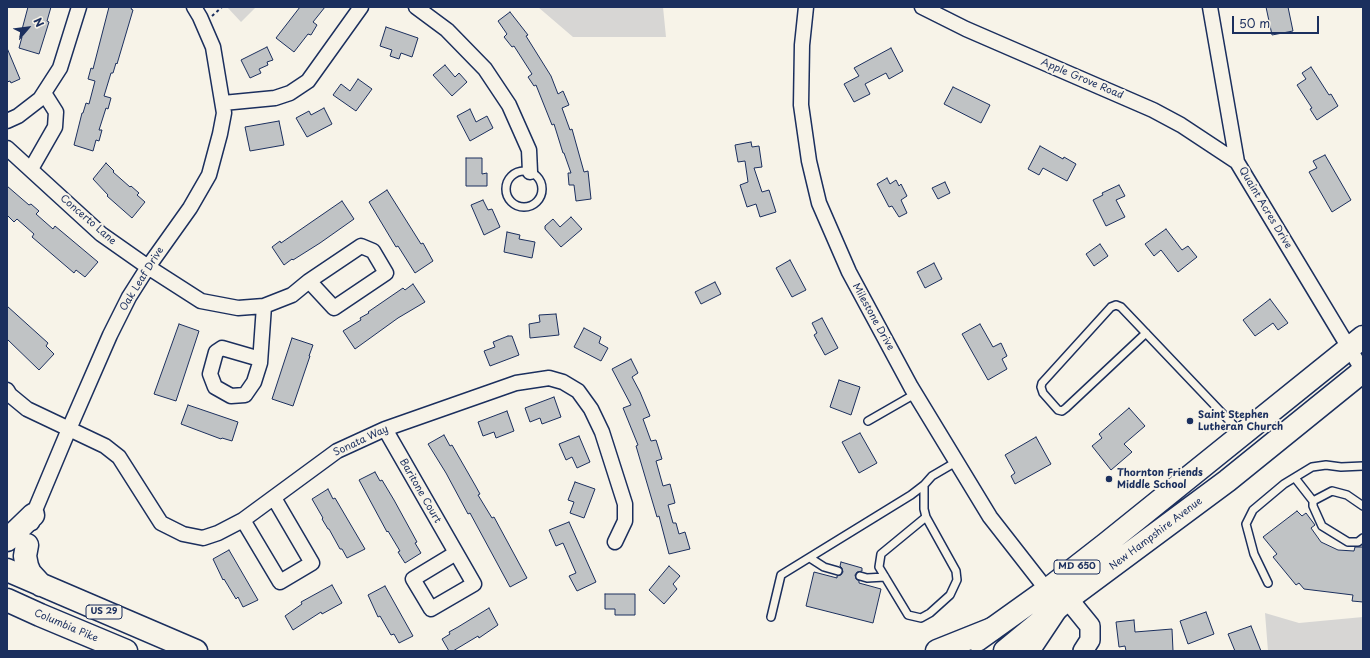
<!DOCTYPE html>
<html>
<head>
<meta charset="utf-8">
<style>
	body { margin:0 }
	#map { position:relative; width:1370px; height:658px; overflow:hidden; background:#f7f3e8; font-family:"Playpen Sans",sans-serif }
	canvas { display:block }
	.frame { position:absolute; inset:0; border:8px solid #1b2f5e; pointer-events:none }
	.north { position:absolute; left:8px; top:8px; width:40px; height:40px; -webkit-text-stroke:3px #f7f3e8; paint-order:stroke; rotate:62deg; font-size:11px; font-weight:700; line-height:16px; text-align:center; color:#1b2f5e }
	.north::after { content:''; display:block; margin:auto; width:14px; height:18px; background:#1b2f5e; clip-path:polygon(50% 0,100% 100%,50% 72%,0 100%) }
	.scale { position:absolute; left:1232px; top:16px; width:87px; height:18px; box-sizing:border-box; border:2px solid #1b2f5e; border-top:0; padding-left:5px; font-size:12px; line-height:14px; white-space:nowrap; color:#1b2f5e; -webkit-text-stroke:3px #f7f3e8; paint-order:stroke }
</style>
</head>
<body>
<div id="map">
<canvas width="1370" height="658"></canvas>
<div class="frame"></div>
<div class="north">N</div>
<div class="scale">50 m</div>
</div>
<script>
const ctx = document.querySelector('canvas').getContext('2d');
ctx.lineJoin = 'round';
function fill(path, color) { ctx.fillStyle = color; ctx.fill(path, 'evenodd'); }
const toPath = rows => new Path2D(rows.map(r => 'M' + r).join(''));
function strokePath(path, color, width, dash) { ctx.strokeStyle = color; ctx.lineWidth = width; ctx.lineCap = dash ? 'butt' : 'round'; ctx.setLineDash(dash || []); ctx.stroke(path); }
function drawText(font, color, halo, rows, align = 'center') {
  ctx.font = font + ' "Playpen Sans",sans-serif'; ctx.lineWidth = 4; ctx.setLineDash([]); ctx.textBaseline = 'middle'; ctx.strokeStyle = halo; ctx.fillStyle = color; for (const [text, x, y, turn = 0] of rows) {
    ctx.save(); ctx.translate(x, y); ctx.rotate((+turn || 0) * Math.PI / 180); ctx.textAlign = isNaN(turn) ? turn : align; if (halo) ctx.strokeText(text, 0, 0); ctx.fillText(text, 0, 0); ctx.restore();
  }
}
fill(toPath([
	[227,7,256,7,241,22],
	[538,7,663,7,666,37,573,37],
	[1265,613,1299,623,1363,617,1363,651,1268,651]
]), '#d7d6d4');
const building = toPath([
	[28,7,51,7,47,21,49,22,39,54,19,48,22,37,20,37,28,7],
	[109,7,132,7,131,9,133,10,117,64,116,63,113,73,111,73,104,96,111,98,108,109,106,108,99,130,102,130,99,141,96,140,93,151,74,145,82,113,83,113,86,103,89,104,95,81,88,79,91,68,93,69,109,7],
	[300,7,325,7,313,22,317,25,311,35,308,34,294,52,276,38,300,7],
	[1266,7,1288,7,1293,31,1272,35,1266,7],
	[510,12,528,35,526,36,551,76,558,94,563,91,569,105,562,108,570,130,572,129,584,172,588,171,591,199,576,201,574,185,569,185,568,173,571,173,564,153,563,153,554,124,552,125,536,85,534,86,528,77,532,74,514,46,512,47,504,37,507,34,498,21,510,12],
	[386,27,418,38,412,57,401,53,399,59,390,56,392,50,380,46,386,27],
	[267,47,273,60,267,62,268,65,259,69,261,73,250,78,241,60,267,47],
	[7,48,20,79,11,83,10,81,7,82,7,48],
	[891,48,903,71,889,79,886,73,865,84,870,94,854,102,844,84,859,76,854,68,891,48],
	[445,65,455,77,459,73,467,82,452,96,433,75,445,65],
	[1311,67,1329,95,1331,94,1338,106,1317,120,1310,109,1312,108,1297,85,1306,79,1302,73,1311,67],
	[358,79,372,89,356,111,333,95,341,84,350,91,358,79],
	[953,87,990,105,981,123,944,104,953,87],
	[324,108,332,124,307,137,296,118,309,111,311,115,324,108],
	[470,109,476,122,487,116,493,128,470,141,457,116,470,109],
	[279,121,284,145,250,151,245,127,279,121],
	[751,142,752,147,759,146,762,167,754,168,762,192,769,190,776,212,760,217,756,204,747,207,740,185,748,182,745,161,738,162,735,145,751,142],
	[1040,146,1063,159,1064,157,1076,164,1067,181,1043,168,1039,175,1028,169,1040,146],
	[1325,155,1351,200,1332,212,1309,172,1317,168,1313,161,1325,155],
	[466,158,482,158,482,174,487,173,487,186,466,186,466,158],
	[106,163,114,171,113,172,130,187,131,186,139,193,137,195,145,202,132,218,107,196,108,195,93,179,106,163],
	[887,178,890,184,896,180,899,186,901,184,907,196,901,200,907,213,899,217,892,206,889,207,877,184,887,178],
	[945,182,950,193,938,199,932,188,945,182],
	[1119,185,1125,196,1116,200,1125,217,1106,226,1093,200,1103,195,1102,193,1119,185],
	[7,186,29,205,31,204,39,211,36,214,53,229,55,226,98,262,85,277,76,270,74,273,32,237,34,234,17,219,14,222,7,215,7,186],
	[387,190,421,244,423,243,433,261,415,273,398,246,396,247,369,202,387,190],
	[483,200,488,210,492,209,500,227,484,235,471,205,483,200],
	[342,201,354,219,320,243,293,260,292,259,284,265,272,247,280,241,281,243,342,201],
	[571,217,582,229,561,247,545,229,545,226,553,219,560,227,571,217],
	[1166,229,1182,250,1188,246,1197,257,1178,272,1161,250,1154,256,1145,244,1166,229],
	[507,232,520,235,519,239,535,242,532,258,504,252,507,232],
	[1100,244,1108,256,1094,266,1086,254,1100,244],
	[790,260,806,290,792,297,776,268,790,260],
	[934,263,942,279,925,288,917,272,934,263],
	[715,282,721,294,701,304,695,292,715,282],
	[413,284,425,302,398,318,355,349,343,331,361,320,360,318,369,313,368,312,403,288,405,290,413,284],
	[1270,299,1288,323,1278,330,1273,323,1255,336,1243,320,1270,299],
	[7,306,48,343,46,346,54,354,39,370,7,339,7,306],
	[556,314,559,335,530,338,529,324,540,322,539,315,556,314],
	[822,318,838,348,825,355,814,335,817,333,812,323,822,318],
	[179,324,199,331,176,401,154,394,179,324],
	[980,324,993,347,1001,343,1007,356,1002,359,1007,369,988,380,962,334,980,324],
	[584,328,601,337,599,343,608,348,601,361,574,347,584,328],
	[508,336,512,336,519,355,490,366,484,351,495,347,493,342,508,336],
	[292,338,313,345,309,356,310,356,293,406,272,399,292,338],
	[631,359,638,373,632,377,640,392,650,416,643,419,651,441,656,440,662,459,656,461,663,486,670,484,675,503,668,505,673,523,676,523,679,534,685,532,690,549,669,554,659,516,657,517,636,446,638,445,623,408,631,405,612,369,631,359],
	[839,380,860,387,851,415,830,407,839,380],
	[554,397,561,417,542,424,540,418,530,422,525,408,554,397],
	[188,405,238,422,232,441,222,438,221,439,181,424,188,405],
	[1129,408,1145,426,1124,444,1132,452,1111,470,1092,446,1102,438,1099,434,1129,408],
	[507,411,514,431,496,438,494,432,483,436,478,422,507,411],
	[860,433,877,463,859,473,842,442,860,433],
	[444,435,450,446,452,445,475,485,480,494,478,495,492,518,494,517,527,578,510,587,470,513,468,514,446,473,428,444,444,435],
	[579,436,590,462,577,468,572,457,566,460,559,444,579,436],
	[1036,437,1051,464,1015,484,1011,476,1015,473,1005,455,1036,437],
	[375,472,380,481,382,480,394,500,411,531,417,542,415,543,421,553,405,563,398,552,400,551,388,531,387,532,359,480,375,472],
	[575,482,595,489,584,518,570,513,574,502,568,500,575,482],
	[328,489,333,499,335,498,365,549,347,558,342,549,340,549,329,529,328,529,322,519,323,518,312,499,328,489],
	[1297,511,1302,516,1306,513,1315,525,1311,528,1321,542,1338,550,1354,551,1355,547,1363,547,1363,602,1352,601,1353,595,1304,589,1299,583,1296,585,1273,557,1277,554,1263,537,1297,511],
	[569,522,596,582,577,591,569,576,576,573,563,543,556,546,549,530,569,522],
	[229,550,258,600,243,607,238,597,236,599,224,579,223,580,213,559,229,550],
	[841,562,862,568,862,571,857,572,855,575,856,579,859,581,859,583,881,589,873,623,806,606,814,572,837,578,837,576,841,575,843,572,842,568,840,566,841,562],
	[669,566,680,576,673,584,677,589,664,604,649,590,669,566],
	[332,585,342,603,322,614,321,612,293,630,285,616,302,604,301,602,332,585],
	[385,586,413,636,399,643,394,634,391,635,380,616,378,617,368,595,385,586],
	[605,594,635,594,635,615,615,615,615,609,605,609,605,594],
	[489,608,498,625,479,638,478,636,453,651,449,651,442,639,450,634,449,632,458,627,489,608],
	[1206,612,1214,634,1188,644,1180,621,1206,612],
	[1134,620,1135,632,1172,629,1173,651,1126,651,1125,646,1119,647,1116,622,1134,620],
	[1251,626,1261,651,1235,651,1228,634,1251,626]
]);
fill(building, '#c0c3c5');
strokePath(building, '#1b2f5e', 1);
const lane = toPath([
	'506 189a18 18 0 1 1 36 0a18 18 0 1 1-36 0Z',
	[1146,333,1066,408,1062,411,1058,410,1043,393,1041,387,1042,383,1111,307,1116,305,1121,307,1241,433],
	[868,421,915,394],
	[1295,478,1313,501,1313,506,1322,526,1348,542,1358,542,1363,538],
	[1313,501,1332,491,1347,495,1363,506],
	[926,517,881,554,879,567,908,615,921,618,930,613,950,595,957,580,956,571,926,517,924,509,924,485,932,476,956,462],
	[810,558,824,567,838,571],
	[860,576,867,578,885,577],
	[1268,583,1254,554,1246,524,1253,510,1284,484,1312,467,1326,465,1341,467,1363,466],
	[771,617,781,575,911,495,924,485]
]);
const street = toPath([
	[416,7,447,30,485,69,509,105,529,150,530,172],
	[806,7,802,45,801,105,809,161,819,203,849,272,911,387,990,517,1047,590],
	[922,7,966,29,1153,110,1181,125,1237,162],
	[1210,7,1237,162,1363,371],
	[223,103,275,98,290,93,308,81,361,7],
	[7,121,18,116,40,99,60,68,79,7],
	[7,148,101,234,148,267,201,301,238,308,264,306,292,295,309,281,361,246,373,251,386,273,334,308,309,281],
	[31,169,55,127,56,112,44,93],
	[260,359,222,348,216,352,210,374,215,387,231,396,245,395,254,382,260,363,264,306],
	[7,390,10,395,27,409,105,446,119,457,161,523,183,534,203,538,218,533,243,520,337,451,385,429,516,383,549,378,563,382,578,391,591,409,602,432,625,504,625,521,615,542],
	[385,429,474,584,431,609,413,579,456,553],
	[243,520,280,582,312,563,274,498],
	[32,523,33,515,69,429,110,335,129,297,148,267,190,208,209,175,220,134,224,113,213,47,200,17,194,7]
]);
const secondary = toPath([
	[1068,599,1090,626,1090,640,1083,651]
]);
const primary = toPath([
	[977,640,1047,590,1106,544,1363,337],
	[1005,651,1068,599,1227,481,1363,371]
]);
const highway = toPath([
	[7,540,33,515],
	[27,545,25,556,27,566,30,573,41,585],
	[7,570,196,651],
	[7,600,40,615,126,651],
	[937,651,992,629],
	[1028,651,1056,609]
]);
strokePath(lane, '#1b2f5e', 10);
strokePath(street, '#1b2f5e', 17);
strokePath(secondary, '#1b2f5e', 22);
strokePath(primary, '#1b2f5e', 25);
strokePath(highway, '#1b2f5e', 25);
strokePath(toPath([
	[212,16,222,7]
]), '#1b2f5e', 2, [3, 3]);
strokePath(lane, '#f7f3e8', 7);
strokePath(street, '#f7f3e8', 14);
strokePath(secondary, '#f7f3e8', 19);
strokePath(primary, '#f7f3e8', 22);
strokePath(highway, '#f7f3e8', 22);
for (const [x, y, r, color] of [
	[1190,421,4,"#1b2f5e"],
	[1109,479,4,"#1b2f5e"]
]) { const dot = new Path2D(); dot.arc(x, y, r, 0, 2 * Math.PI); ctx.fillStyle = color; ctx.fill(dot); strokePath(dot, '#f7f3e8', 1.5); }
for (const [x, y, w] of [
	[1077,567,46],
	[104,612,36]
]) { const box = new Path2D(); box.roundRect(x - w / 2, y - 7, w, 14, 3); ctx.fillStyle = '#f7f3e8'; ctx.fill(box); strokePath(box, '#1b2f5e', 1); }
drawText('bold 9px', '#1b2f5e', null, [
	["MD 650",1077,567],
	["US 29",104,612]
]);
drawText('10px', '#1b2f5e', '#f7f3e8', [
	["Apple Grove Road",1082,79,23],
	["Quaint Acres Drive",1265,208,59],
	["Concerto Lane",88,220,41],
	["Oak Leaf Drive",142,279,-58],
	["Milestone Drive",873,317,61],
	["Sonata Way",361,441,-25],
	["Baritone Court",420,491,60],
	["New Hampshire Avenue",1156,534,-37],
	["Columbia Pike",66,626,23]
]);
drawText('bold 10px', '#1b2f5e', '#f7f3e8', [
	["Saint Stephen",1198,415],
	["Lutheran Church",1198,427],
	["Thornton Friends",1117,473],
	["Middle School",1117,485]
], 'left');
</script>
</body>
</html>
